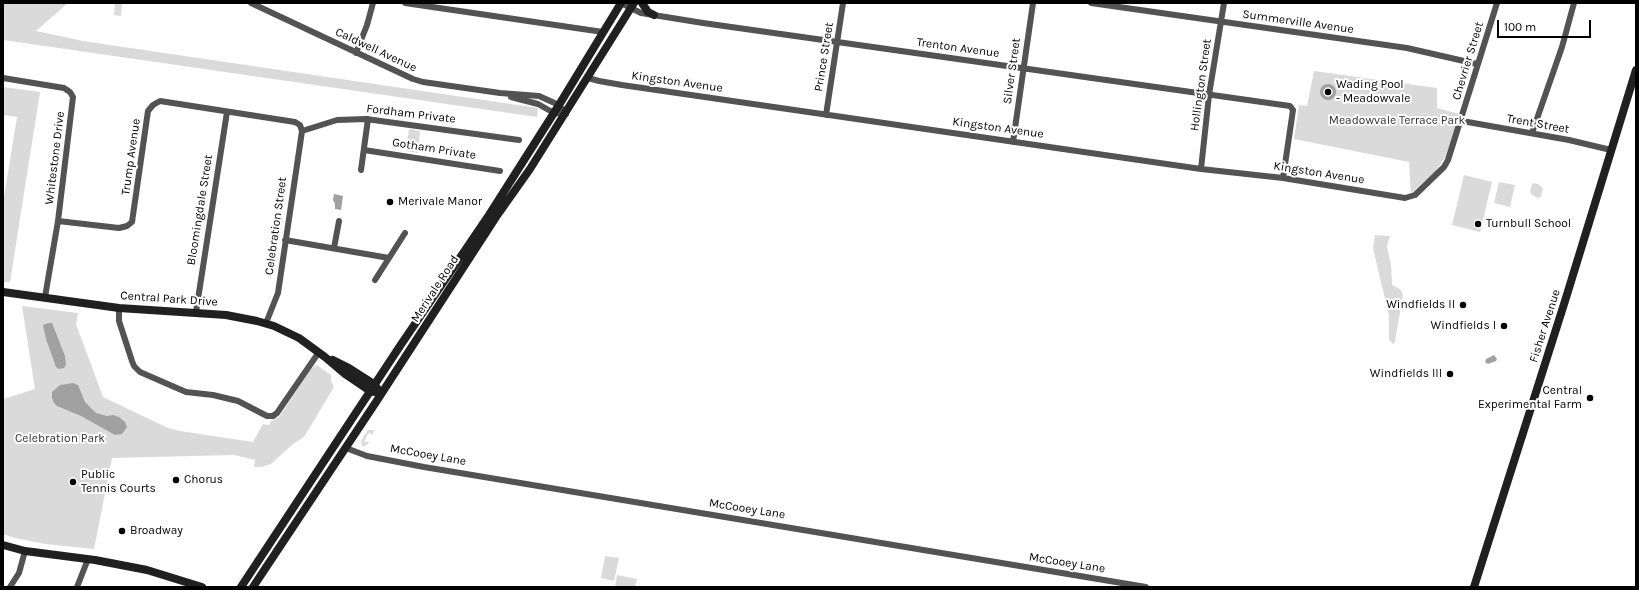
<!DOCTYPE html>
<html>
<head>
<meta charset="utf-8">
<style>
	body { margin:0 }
	#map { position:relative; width:1639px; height:590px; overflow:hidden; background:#fff; font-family:Karla,sans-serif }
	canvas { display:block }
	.frame { position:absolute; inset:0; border:4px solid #000; pointer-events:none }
	.scale { position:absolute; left:1497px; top:20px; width:94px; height:18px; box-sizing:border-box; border:2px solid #000; border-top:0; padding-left:5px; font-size:12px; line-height:14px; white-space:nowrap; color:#000; -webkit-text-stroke:3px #fff; paint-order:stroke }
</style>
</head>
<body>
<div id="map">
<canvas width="1639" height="590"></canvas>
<div class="frame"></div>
<div class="scale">100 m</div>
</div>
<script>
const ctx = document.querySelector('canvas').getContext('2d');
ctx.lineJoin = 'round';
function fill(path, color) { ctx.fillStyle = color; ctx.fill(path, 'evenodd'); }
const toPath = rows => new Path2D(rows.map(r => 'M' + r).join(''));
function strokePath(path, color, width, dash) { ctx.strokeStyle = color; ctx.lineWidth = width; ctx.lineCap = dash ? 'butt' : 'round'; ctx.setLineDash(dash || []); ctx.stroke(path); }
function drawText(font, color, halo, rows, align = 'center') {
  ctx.font = font + ' Karla,sans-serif'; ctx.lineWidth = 4; ctx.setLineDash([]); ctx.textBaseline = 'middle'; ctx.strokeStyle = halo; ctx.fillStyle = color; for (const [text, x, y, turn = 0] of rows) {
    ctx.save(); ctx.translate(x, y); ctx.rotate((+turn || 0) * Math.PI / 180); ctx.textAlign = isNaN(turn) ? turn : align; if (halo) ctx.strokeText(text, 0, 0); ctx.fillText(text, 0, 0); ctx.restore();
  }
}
fill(toPath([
	[3,3,68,3,36,31,83,41,538,108,537,117,3,40],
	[115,3,122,3,121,16,114,15],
	[1314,71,1437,88,1437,108,1460,114,1456,129,1446,156,1435,172,1411,193,1409,162,1294,139,1299,105,1307,106],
	[3,87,40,92,10,282,3,282,3,203,17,117,3,115],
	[409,129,420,131,418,153,406,151],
	[1464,175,1492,182,1480,232,1452,225],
	[1499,182,1515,185,1510,207,1494,203],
	[1533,183,1538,184,1543,188,1541,197,1537,198,1531,194,1530,190],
	[1375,235,1390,236,1387,246,1390,261,1391,264,1392,285,1400,289,1403,294,1395,342,1393,344,1389,340,1389,316,1373,248],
	[22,306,78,313,76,324,103,397,168,428,180,431,253,442,263,424,269,425,271,421,279,417,311,369,317,365,331,375,331,381,334,387,304,437,293,444,271,464,262,467,254,467,255,460,234,455,112,458,94,549,46,544,15,538,3,534,3,399,35,389],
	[368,430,374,430,373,435,370,433,368,434,364,442,370,442,365,446,362,446,361,441],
	[605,556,619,558,614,581,601,578],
	[617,575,637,579,635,587,615,587]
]), '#dadada');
fill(toPath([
	'1320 92a8 8 0 1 1 16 0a8 8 0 1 1-16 0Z',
	[334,194,343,196,341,210,335,209,335,204,333,200],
	[49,323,52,323,65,356,66,365,64,368,59,369,56,367,46,339,43,325],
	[1494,355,1497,359,1496,361,1488,364,1485,362,1486,359],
	[73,383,78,385,85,402,96,413,107,416,113,415,119,417,125,422,127,427,122,434,115,435,81,416,57,406,54,403,52,398,52,392,60,385]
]), '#a1a1a1');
strokePath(toPath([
	[251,3,413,79,423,82,500,93,539,96,559,105,566,114],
	[405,3,603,32],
	[621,3,641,13,703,23,1290,106,1293,110,1283,178],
	[1091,3,1407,48,1477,64],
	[356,53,367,25,373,3],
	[3,78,64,88,70,92,73,97,58,221,45,297],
	[588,78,599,81,622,85,1201,169,1283,178,1405,198,1415,195,1444,167,1448,160,1497,3],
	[511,97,538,104,554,113,566,114],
	[826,115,843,3],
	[1462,121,1569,140,1611,150],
	[302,131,337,120,366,119,519,140],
	[1532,133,1562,47,1574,3],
	[1013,142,1033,3],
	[364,150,500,171],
	[1201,169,1209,95,1224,3],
	[361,170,368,119],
	[58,221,119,228,127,226,132,222,148,111,153,105,160,101,295,122,300,125,302,131,301,138,278,293,266,323],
	[285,240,389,258],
	[334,248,339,221],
	[375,280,405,233],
	[119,308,119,321,132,361,134,366,140,372,186,392,213,395,238,401,267,416,273,416,277,413,319,352],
	[196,312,227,112],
	[346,448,367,456,424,467,1146,587],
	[10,587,19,573,25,551],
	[77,587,88,559]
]), '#535353', 6);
strokePath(toPath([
	[642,3,648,12,654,15],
	[3,292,119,308,226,315,257,321,274,326,299,338,325,357,345,374,370,391,375,392],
	[333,360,349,368,374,384,377,388],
	[3,545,25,551,95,560,147,570,202,587],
	[241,587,400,346,489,215,559,105,621,3],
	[253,587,376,402,496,217,530,169,634,3],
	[1474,587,1565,301,1636,70]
]), '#202020', 8);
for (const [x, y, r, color] of [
	[1328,92,4,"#000"],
	[390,202,4,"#000"],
	[1478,224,4,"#000"],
	[1463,305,4,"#000"],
	[1504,326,4,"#000"],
	[1450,374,4,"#000"],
	[1590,398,4,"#000"],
	[176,480,4,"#000"],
	[73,482,4,"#000"],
	[122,531,4,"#000"]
]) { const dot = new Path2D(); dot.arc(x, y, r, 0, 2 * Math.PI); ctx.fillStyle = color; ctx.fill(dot); strokePath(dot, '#fff', 1.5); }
drawText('12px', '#000', '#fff', [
	["Summerville Avenue",1298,22,8],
	["Trenton Avenue",958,48,8],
	["Caldwell Avenue",376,50,25],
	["Prince Street",824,57,-81],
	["Chevrier Street",1468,61,-73],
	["Silver Street",1012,71,-82],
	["Kingston Avenue",677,82,8],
	["Hollington Street",1201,85,-82],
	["Fordham Private",411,114,7],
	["Trent Street",1538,124,10],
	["Kingston Avenue",998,128,8],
	["Gotham Private",434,149,9],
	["Trump Avenue",131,157,-82],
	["Whitestone Drive",55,158,-83],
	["Kingston Avenue",1319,173,9],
	["Bloomingdale Street",200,210,-81],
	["Celebration Street",276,226,-82],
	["Merivale Road",435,289,-57],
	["Central Park Drive",169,299,4],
	["Fisher Avenue",1545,326,-72],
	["McCooey Lane",428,455,10],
	["McCooey Lane",747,509,9],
	["McCooey Lane",1067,563,9]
]);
drawText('12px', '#000', '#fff', [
	["Wading Pool",1336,85],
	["- Meadowvale",1336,99],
	["Merivale Manor",398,202],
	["Turnbull School",1486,224],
	["Windfields II",1455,305,"right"],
	["Windfields I",1496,326,"right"],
	["Windfields III",1442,374,"right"],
	["Central",1582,391,"right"],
	["Experimental Farm",1582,405,"right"],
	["Public",81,475],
	["Tennis Courts",81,489],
	["Chorus",184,480],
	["Broadway",130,531]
], 'left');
drawText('12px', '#313131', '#fff', [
	["Meadowvale Terrace Park",1397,121],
	["Celebration Park",60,439]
]);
</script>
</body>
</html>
